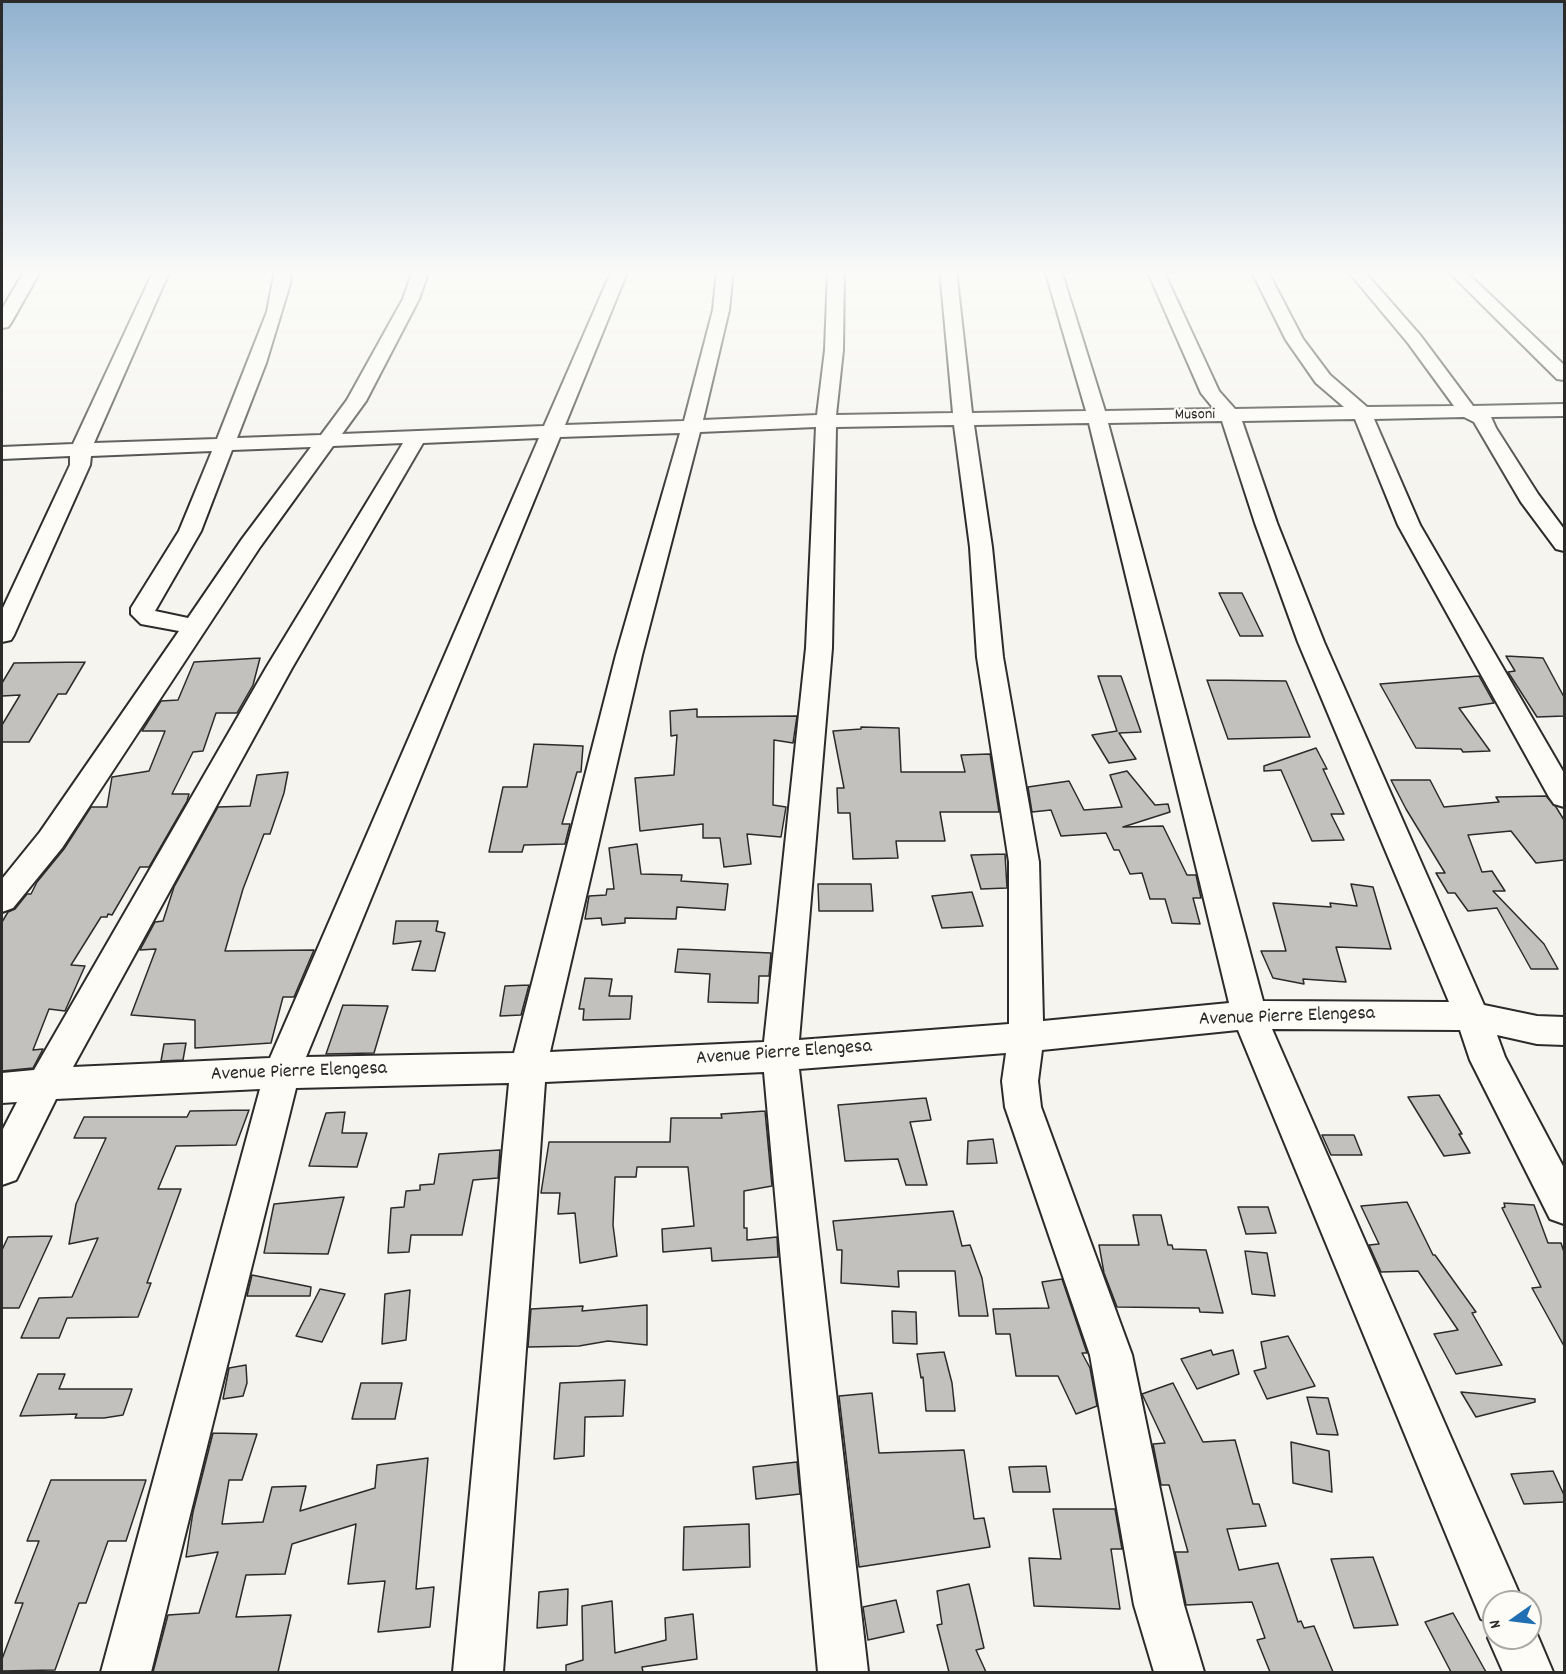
<!DOCTYPE html>
<html>
<head>
<meta charset="utf-8">
<style>
	body { margin:0 }
	#map { position:relative; width:1566px; height:1674px; overflow:hidden; background:#f5f4ef; font-family:Dekko,sans-serif }
	canvas { display:block }
	.frame { position:absolute; inset:0; border:3px solid #2b2b2b; pointer-events:none }
	.north { position:absolute; left:1482px; top:1590px; width:60px; height:60px; box-sizing:border-box; background:#fdfcf7; border:2px solid #a9a8a5; border-radius:50%; rotate:256deg; font-size:16px; font-weight:700; line-height:24px; text-align:center; color:#2b2b2b }
	.north::after { content:''; display:block; margin:auto; width:21px; height:27px; background:#1f6fb2; clip-path:polygon(50% 0,100% 100%,50% 72%,0 100%) }
</style>
</head>
<body>
<div id="map">
<canvas width="1566" height="1674"></canvas>
<div class="frame"></div>
<div class="north">N</div>
</div>
<script>
const ctx = document.querySelector('canvas').getContext('2d');
ctx.lineJoin = 'round';
function fill(path, color) { ctx.fillStyle = color; ctx.fill(path, 'evenodd'); }
const toPath = rows => new Path2D(rows.map(r => 'M' + r).join(''));
function strokePath(path, color, width, dash) { ctx.strokeStyle = color; ctx.lineWidth = width; ctx.lineCap = dash ? 'butt' : 'round'; ctx.setLineDash(dash || []); ctx.stroke(path); }
function drawText(font, color, halo, rows, align = 'center') {
  ctx.font = font + ' Dekko,sans-serif'; ctx.lineWidth = 4.5; ctx.setLineDash([]); ctx.textBaseline = 'middle'; ctx.strokeStyle = halo; ctx.fillStyle = color; for (const [text, x, y, turn = 0] of rows) {
    ctx.save(); ctx.translate(x, y); ctx.rotate((+turn || 0) * Math.PI / 180); ctx.textAlign = isNaN(turn) ? turn : align; if (halo) ctx.strokeText(text, 0, 0); ctx.fillText(text, 0, 0); ctx.restore();
  }
}
const building = toPath([
	[1219,593,1242,593,1263,636,1240,636,1219,593],
	[1506,656,1543,658,1564,697,1564,716,1537,717,1508,672,1515,671,1506,656],
	[260,658,253,685,237,713,216,713,203,751,193,752,172,794,189,794,187,801,149,867,140,867,112,915,108,914,107,917,101,917,71,965,85,966,65,1011,49,1009,33,1050,43,1049,33,1068,2,1071,2,922,8,912,15,909,27,894,31,894,37,882,64,849,91,807,107,807,112,777,149,771,165,731,142,731,161,701,178,700,194,662,260,658],
	[85,662,66,694,58,694,29,742,2,742,2,725,20,695,2,696,2,683,14,663,85,662],
	[1098,676,1121,676,1141,732,1119,733,1136,759,1109,763,1092,735,1117,731,1098,676],
	[1479,676,1494,703,1459,708,1490,751,1463,752,1461,749,1416,748,1380,684,1479,676],
	[1207,680,1286,681,1310,737,1228,739,1207,680],
	[697,709,697,717,797,716,793,743,774,740,773,805,786,807,781,837,747,834,751,864,724,867,720,838,703,838,703,824,640,831,635,778,674,775,677,735,671,736,670,711,697,709],
	[861,727,899,728,901,772,965,772,961,755,990,754,999,812,940,812,945,841,896,841,898,858,853,859,850,813,838,813,837,788,844,788,833,731,861,729,861,727],
	[534,744,583,746,581,772,577,772,562,824,570,824,565,844,524,845,522,852,489,852,503,787,527,787,534,744],
	[1316,748,1327,769,1323,769,1344,814,1331,814,1344,840,1312,841,1281,770,1264,771,1264,766,1316,748],
	[1127,771,1155,805,1168,804,1170,812,1123,827,1163,826,1187,875,1196,875,1201,898,1193,898,1200,924,1172,923,1165,899,1150,899,1142,873,1130,874,1119,850,1114,850,1106,833,1061,836,1051,810,1032,812,1028,787,1069,781,1084,810,1122,807,1110,775,1127,771],
	[288,772,284,793,270,834,264,834,243,889,225,951,314,950,294,997,283,997,271,1043,195,1048,195,1020,131,1015,156,949,140,950,155,922,163,921,174,887,218,807,250,806,257,775,288,772],
	[1391,780,1430,780,1444,807,1499,802,1496,797,1546,796,1556,807,1564,820,1564,860,1536,863,1511,831,1468,835,1482,872,1492,871,1505,891,1493,891,1544,944,1558,969,1531,969,1497,908,1468,911,1455,893,1448,893,1436,873,1445,873,1406,809,1391,780],
	[637,844,641,874,682,875,681,881,728,884,725,910,677,907,676,919,625,918,625,923,602,925,601,918,585,919,589,896,606,895,607,889,614,889,609,848,637,844],
	[1005,854,1007,888,981,889,971,855,1005,854],
	[818,884,871,884,873,911,819,911,818,884],
	[1351,884,1373,887,1391,949,1336,947,1346,982,1303,979,1304,984,1273,978,1261,951,1286,951,1273,903,1331,907,1330,903,1357,906,1351,884],
	[972,892,983,926,942,928,932,896,972,892],
	[396,921,438,921,436,931,445,933,435,971,412,970,421,941,393,944,396,921],
	[678,949,771,953,769,976,759,976,758,1003,708,1002,710,974,675,972,678,949],
	[585,978,612,979,609,996,632,996,630,1019,583,1020,584,1009,579,1009,585,978],
	[529,985,521,1015,500,1016,505,986,529,985],
	[343,1005,388,1006,374,1053,326,1054,343,1005],
	[186,1043,183,1060,161,1061,164,1044,186,1043],
	[1439,1095,1462,1134,1459,1134,1470,1153,1444,1156,1408,1097,1439,1095],
	[926,1098,931,1120,910,1122,927,1185,906,1185,898,1159,845,1161,838,1105,926,1098],
	[249,1110,236,1145,176,1146,158,1189,181,1189,147,1283,151,1283,138,1317,67,1318,59,1338,21,1338,39,1298,72,1297,98,1238,69,1244,76,1204,106,1138,74,1138,84,1117,187,1117,190,1111,249,1110],
	[765,1111,772,1186,744,1191,744,1228,747,1228,747,1240,777,1237,778,1257,712,1261,711,1248,663,1252,662,1229,694,1226,688,1167,637,1167,636,1177,615,1177,613,1225,617,1256,580,1263,575,1213,558,1214,560,1193,541,1193,549,1142,670,1142,671,1118,722,1118,721,1114,765,1111],
	[345,1112,342,1133,367,1133,357,1167,309,1166,326,1113,345,1112],
	[1322,1135,1354,1135,1362,1155,1331,1155,1322,1135],
	[993,1139,997,1163,967,1164,968,1141,993,1139],
	[500,1150,498,1178,473,1180,462,1235,411,1235,409,1252,388,1253,391,1208,404,1207,406,1191,420,1190,420,1185,434,1184,439,1154,500,1150],
	[344,1197,328,1254,264,1253,274,1204,344,1197],
	[1407,1202,1433,1255,1435,1255,1476,1312,1472,1313,1502,1365,1456,1374,1434,1334,1458,1330,1418,1271,1381,1272,1369,1245,1379,1244,1361,1206,1407,1202],
	[1504,1203,1534,1205,1548,1243,1561,1243,1564,1252,1564,1346,1532,1288,1541,1287,1502,1208,1505,1207,1504,1203],
	[1238,1207,1268,1207,1276,1233,1246,1234,1238,1207],
	[953,1211,962,1246,970,1245,982,1278,988,1316,959,1316,955,1271,898,1271,899,1287,841,1283,842,1250,837,1250,833,1221,953,1211],
	[1133,1215,1161,1215,1168,1245,1172,1245,1173,1249,1206,1250,1223,1313,1200,1312,1199,1308,1117,1307,1104,1273,1099,1245,1139,1245,1133,1215],
	[52,1236,19,1308,2,1308,2,1250,8,1237,52,1236],
	[1245,1251,1267,1253,1275,1296,1252,1294,1245,1251],
	[252,1275,311,1287,310,1296,247,1296,252,1275],
	[1062,1279,1087,1353,1082,1353,1090,1368,1097,1406,1076,1414,1058,1376,1016,1376,1010,1334,996,1334,993,1309,1049,1308,1042,1282,1062,1279],
	[320,1289,345,1294,322,1342,296,1336,320,1289],
	[410,1290,406,1340,382,1344,385,1294,410,1290],
	[647,1305,647,1345,608,1341,579,1346,528,1347,531,1309,583,1306,582,1311,647,1305],
	[892,1311,916,1312,917,1344,893,1343,892,1311],
	[1288,1336,1315,1386,1267,1399,1254,1371,1266,1368,1261,1342,1288,1336],
	[1211,1350,1213,1355,1233,1350,1239,1374,1197,1389,1181,1359,1211,1350],
	[944,1352,952,1383,955,1411,926,1411,923,1377,921,1378,917,1354,944,1352],
	[246,1365,247,1383,243,1396,223,1399,229,1368,246,1365],
	[38,1374,65,1374,59,1389,132,1389,123,1415,104,1418,75,1418,77,1414,20,1416,38,1374],
	[625,1380,623,1416,585,1417,584,1456,554,1459,560,1383,625,1380],
	[361,1383,402,1383,395,1419,352,1419,361,1383],
	[1173,1383,1203,1442,1235,1440,1253,1504,1259,1504,1266,1526,1227,1529,1239,1570,1278,1563,1298,1622,1301,1621,1304,1628,1314,1626,1333,1672,1270,1672,1257,1640,1265,1638,1252,1602,1186,1605,1175,1552,1188,1552,1169,1485,1161,1485,1153,1444,1165,1443,1142,1394,1173,1383],
	[1461,1392,1535,1399,1535,1402,1476,1417,1461,1392],
	[872,1393,879,1453,964,1450,974,1519,984,1518,990,1547,859,1567,839,1396,872,1393],
	[1307,1397,1328,1398,1338,1435,1317,1434,1307,1397],
	[213,1433,257,1434,242,1480,229,1480,222,1524,263,1522,272,1487,306,1486,300,1511,375,1488,377,1465,428,1458,416,1589,434,1587,430,1627,378,1632,385,1581,348,1584,356,1524,292,1544,285,1574,246,1575,236,1617,291,1615,278,1672,153,1672,168,1615,199,1613,218,1552,186,1557,193,1512,213,1433],
	[1291,1442,1329,1451,1332,1492,1293,1483,1291,1442],
	[797,1462,800,1494,756,1499,753,1467,797,1462],
	[1046,1466,1050,1492,1013,1492,1009,1467,1046,1466],
	[1553,1471,1564,1495,1564,1502,1524,1504,1511,1474,1553,1471],
	[51,1480,146,1480,126,1541,108,1541,86,1603,79,1603,55,1670,2,1671,2,1659,23,1603,15,1603,39,1541,27,1541,51,1480],
	[1053,1509,1115,1509,1122,1549,1111,1549,1120,1609,1034,1606,1029,1558,1061,1559,1053,1509],
	[749,1524,750,1567,683,1570,684,1527,749,1524],
	[1373,1557,1398,1625,1354,1628,1331,1559,1373,1557],
	[969,1584,984,1648,976,1650,986,1672,949,1672,937,1625,942,1624,937,1591,969,1584],
	[568,1589,567,1625,537,1628,539,1592,568,1589],
	[896,1600,904,1632,868,1640,863,1607,896,1600],
	[612,1601,615,1653,666,1640,665,1618,693,1614,697,1659,642,1667,643,1672,566,1672,566,1665,583,1660,582,1606,612,1601],
	[1453,1613,1486,1672,1451,1672,1425,1622,1453,1613]
]);
fill(building, '#c2c1be');
strokePath(building, '#2b2b2b', 1.5);
const minor = toPath([
	[25,270,41,270,11,323,8,327,2,328,2,309,25,270],
	[154,270,170,270,94,443,217,439,267,312,275,270,291,270,290,284,266,363,237,438,321,435,347,400,403,299,413,270,429,270,419,299,366,401,342,434,544,426,612,270,628,270,565,425,684,421,713,310,717,270,733,270,729,310,703,420,817,415,825,350,828,270,844,270,843,350,836,415,953,413,940,270,956,270,972,413,1086,411,1045,270,1061,270,1105,411,1214,409,1201,393,1147,270,1163,270,1219,391,1235,409,1344,407,1316,383,1286,340,1251,270,1267,270,1303,339,1330,375,1367,407,1454,406,1408,343,1347,270,1363,270,1420,335,1473,406,1564,404,1564,416,1491,417,1496,428,1538,494,1564,529,1564,551,1556,549,1521,502,1474,422,1464,417,1374,419,1420,525,1564,773,1564,807,1554,804,1549,797,1398,525,1355,419,1242,421,1277,523,1324,642,1484,1005,1537,1016,1564,1017,1564,1045,1537,1044,1497,1035,1505,1057,1564,1168,1564,1224,1550,1219,1470,1060,1460,1030,1272,1029,1523,1602,1494,1602,1494,1638,1530,1638,1531,1620,1553,1672,1503,1672,1488,1638,1494,1625,1481,1619,1238,1030,1042,1050,1038,1081,1041,1107,1132,1355,1184,1605,1204,1672,1154,1672,1134,1605,1090,1355,1005,1107,1002,1081,1006,1053,799,1069,868,1672,818,1672,764,1072,545,1082,503,1672,453,1672,509,1083,296,1088,151,1672,101,1672,260,1089,56,1099,16,1180,2,1185,2,1131,17,1102,2,1103,2,1073,34,1070,266,668,403,443,333,446,260,547,62,848,13,908,2,912,2,879,40,832,179,631,141,624,131,614,131,608,179,531,212,451,91,456,90,465,14,635,11,640,2,642,2,610,70,465,70,456,2,459,2,447,73,444,154,270],
	[1222,421,1255,523,1298,642,1449,1002,1263,1001,1108,423,1222,421],
	[1089,423,1229,1003,1043,1021,1039,862,1003,657,992,547,974,425,1089,423],
	[954,425,970,547,977,657,1009,862,1009,1024,799,1040,832,648,836,427,954,425],
	[816,427,806,648,764,1042,550,1052,642,655,700,432,816,427],
	[680,433,616,655,514,1053,306,1057,560,437,680,433],
	[539,438,270,1058,73,1067,292,668,423,443,539,438],
	[311,447,242,539,188,618,155,611,201,531,232,450,311,447],
	[1447,270,1464,270,1564,365,1564,380,1557,379,1447,270]
]);
strokePath(minor, '#2b2b2b', 4);
fill(minor, '#fdfcf7');
const sky = ctx.createLinearGradient(0, 0, 0, 504);
sky.addColorStop(0, '#90b1cf');
sky.addColorStop(0.54, '#fafaf8');
sky.addColorStop(1, '#fafaf800');
ctx.fillStyle = sky;
ctx.fillRect(0, 0, 1566, 504);
drawText('16px', '#2b2b2b', '#fdfcf7', [
	["Musoni",1195,416,-1]
]);
drawText('20px', '#2b2b2b', '#fdfcf7', [
	["Avenue Pierre Elengesa",1287,1018,-2],
	["Avenue Pierre Elengesa",784,1054,-4],
	["Avenue Pierre Elengesa",299,1073,-2]
]);
</script>
</body>
</html>
